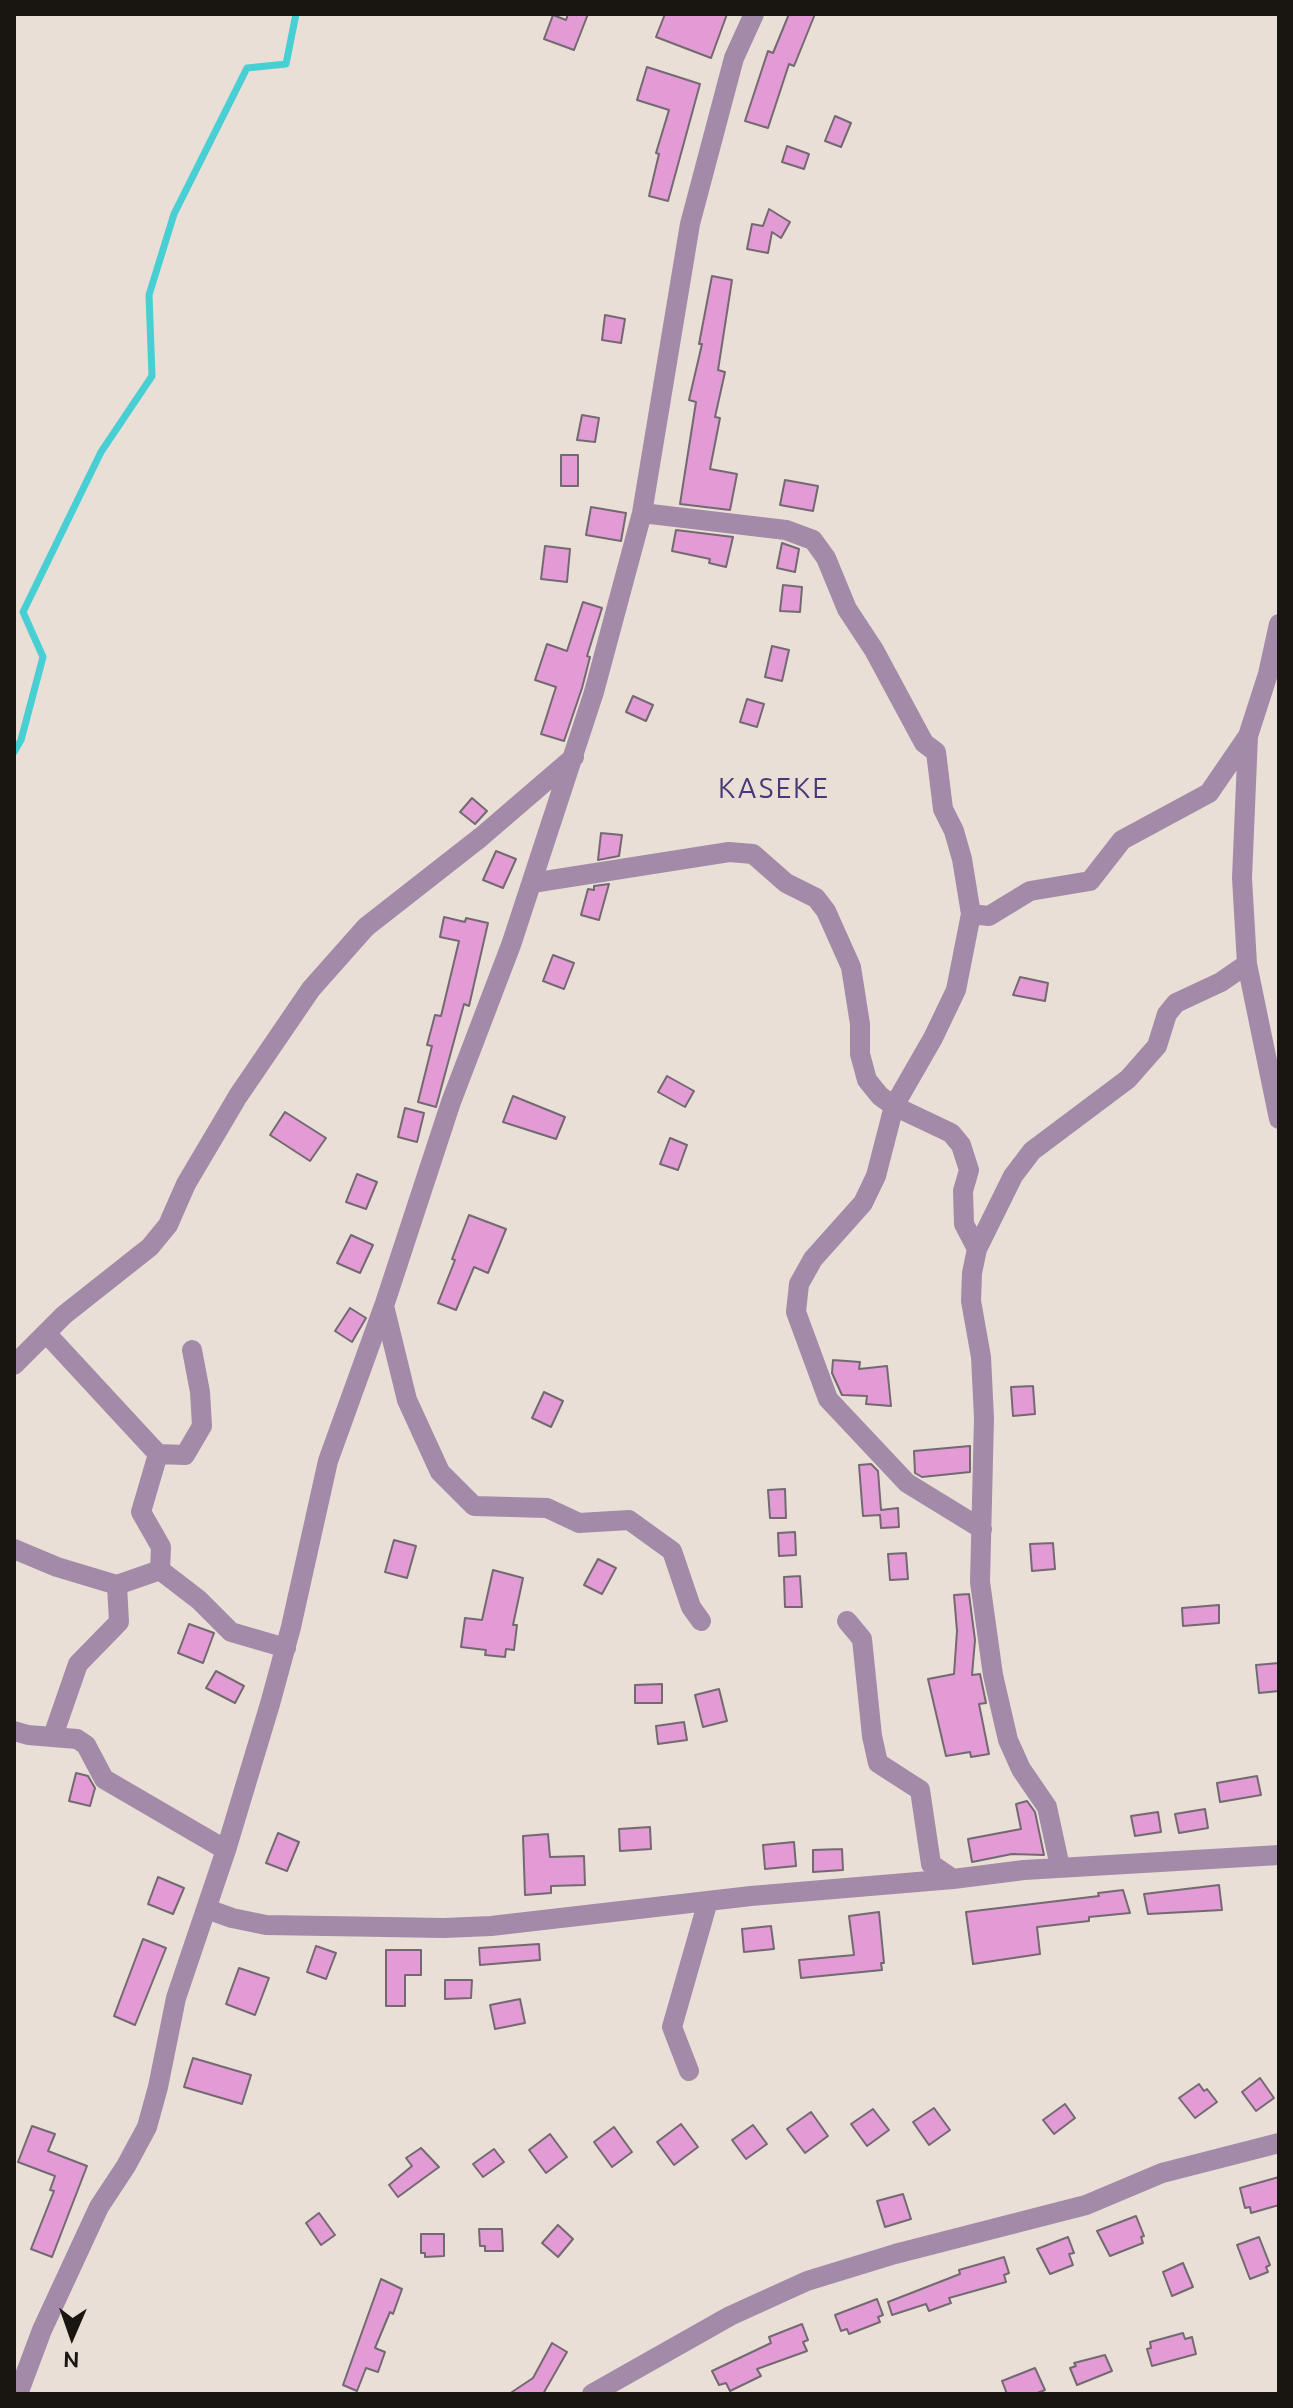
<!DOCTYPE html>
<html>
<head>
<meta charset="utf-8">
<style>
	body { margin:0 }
	#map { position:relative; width:1293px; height:2408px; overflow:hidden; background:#e9dfd6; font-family:Ubuntu,sans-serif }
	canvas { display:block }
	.frame { position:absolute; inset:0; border:16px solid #191612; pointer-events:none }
	.north { position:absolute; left:32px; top:2296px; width:80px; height:80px; -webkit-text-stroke:6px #e9dfd6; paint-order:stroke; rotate:182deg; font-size:22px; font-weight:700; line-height:32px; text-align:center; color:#191612 }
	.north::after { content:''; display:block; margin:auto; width:28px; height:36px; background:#191612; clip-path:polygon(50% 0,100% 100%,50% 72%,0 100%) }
</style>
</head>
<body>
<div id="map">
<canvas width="1293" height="2408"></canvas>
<div class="frame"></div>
<div class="north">N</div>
</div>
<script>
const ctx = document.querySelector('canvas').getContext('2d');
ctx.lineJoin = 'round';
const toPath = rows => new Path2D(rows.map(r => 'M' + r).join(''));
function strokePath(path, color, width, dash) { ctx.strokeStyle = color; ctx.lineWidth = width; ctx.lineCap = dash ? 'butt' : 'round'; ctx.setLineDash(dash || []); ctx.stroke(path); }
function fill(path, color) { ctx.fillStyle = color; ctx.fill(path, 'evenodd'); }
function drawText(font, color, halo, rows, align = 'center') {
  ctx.font = font + ' Ubuntu,sans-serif'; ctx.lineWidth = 8; ctx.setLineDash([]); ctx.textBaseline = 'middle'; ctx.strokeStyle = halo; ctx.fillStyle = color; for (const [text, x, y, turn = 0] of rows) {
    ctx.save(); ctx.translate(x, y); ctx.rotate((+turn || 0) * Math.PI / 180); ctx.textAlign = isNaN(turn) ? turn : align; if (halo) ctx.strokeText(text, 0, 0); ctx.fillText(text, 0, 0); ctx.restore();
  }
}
strokePath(toPath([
	[14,752,21,740,43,657,23,612,101,452,152,376,149,295,174,214,247,68,286,64,296,14]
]), '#48cfd3', 7);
const building = toPath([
	[568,14,588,14,574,50,544,39,553,15,566,20,568,14],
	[665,14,727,14,711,58,656,37,665,14],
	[789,14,815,14,794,66,789,64,768,128,745,121,768,51,773,53,789,14],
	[647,67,700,84,668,201,649,196,659,154,656,153,669,110,637,100,647,67],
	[835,116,851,123,841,147,825,141,835,116],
	[787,146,809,154,804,169,782,162,787,146],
	[769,209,790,222,781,238,772,232,768,253,747,249,752,224,763,226,769,209],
	[712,276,732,280,718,370,725,372,715,417,720,418,710,469,737,474,730,510,680,504,696,402,689,400,702,344,699,344,712,276],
	[605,315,625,319,621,343,602,340,605,315],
	[582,415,599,418,595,442,577,440,582,415],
	[561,455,578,455,578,486,561,486,561,455],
	[785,480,818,486,813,511,780,505,785,480],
	[591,507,626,513,621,541,586,535,591,507],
	[676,530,733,537,726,567,709,563,710,559,672,551,676,530],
	[782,543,799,549,795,572,777,568,782,543],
	[545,546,570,549,567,582,541,579,545,546],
	[783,585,802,587,800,612,780,611,783,585],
	[583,602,602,608,587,656,590,657,582,688,564,741,541,734,556,687,535,680,547,644,567,651,583,602],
	[772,646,789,650,782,681,765,677,772,646],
	[633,696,653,705,646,721,626,712,633,696],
	[747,699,764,704,757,727,740,722,747,699],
	[472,798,487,811,475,824,460,812,472,798],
	[601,833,622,835,619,856,598,860,601,833],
	[496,851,516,859,503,888,483,880,496,851],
	[609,884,599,920,581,915,588,889,594,890,594,886,609,884],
	[444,917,465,922,466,918,488,923,469,1006,464,1004,436,1107,418,1102,432,1046,427,1045,435,1015,441,1016,459,941,440,937,444,917],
	[553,955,574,963,564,989,543,981,553,955],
	[1020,977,1048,983,1045,1001,1013,995,1020,977],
	[667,1076,694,1091,685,1107,658,1092,667,1076],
	[513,1096,565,1117,556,1139,503,1122,513,1096],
	[405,1108,424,1113,417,1142,398,1137,405,1108],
	[285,1112,326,1138,310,1161,270,1135,285,1112],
	[670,1138,687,1145,678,1170,660,1164,670,1138],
	[357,1174,377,1182,366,1209,346,1202,357,1174],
	[469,1215,506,1229,488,1273,474,1267,456,1310,438,1303,455,1260,452,1259,469,1215],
	[351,1235,373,1245,360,1273,337,1263,351,1235],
	[350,1308,366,1318,352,1342,335,1331,350,1308],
	[833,1360,860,1362,859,1369,887,1366,891,1406,866,1404,867,1396,842,1395,832,1373,833,1360],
	[1033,1386,1035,1414,1013,1416,1011,1387,1033,1386],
	[544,1392,563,1401,551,1427,532,1418,544,1392],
	[970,1446,970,1472,922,1477,915,1473,914,1451,970,1446],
	[871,1464,878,1471,881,1510,898,1508,899,1527,881,1528,880,1515,863,1516,859,1465,871,1464],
	[785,1489,786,1518,770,1518,768,1490,785,1489],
	[795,1532,796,1555,779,1556,778,1533,795,1532],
	[394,1540,416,1546,407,1578,385,1572,394,1540],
	[1053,1543,1055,1569,1032,1571,1030,1544,1053,1543],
	[906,1553,908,1579,890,1580,888,1554,906,1553],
	[598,1559,616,1568,602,1594,584,1585,598,1559],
	[493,1570,523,1578,513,1625,517,1625,514,1650,506,1649,505,1657,485,1655,486,1650,461,1647,465,1618,482,1620,493,1570],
	[800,1576,802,1607,785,1607,784,1577,800,1576],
	[969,1594,975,1640,972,1675,980,1674,986,1703,979,1704,989,1754,971,1757,970,1752,946,1756,928,1679,954,1674,957,1631,954,1595,969,1594],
	[1219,1605,1219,1623,1183,1626,1182,1608,1219,1605],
	[189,1624,214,1633,203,1663,178,1653,189,1624],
	[1279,1663,1279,1691,1259,1693,1256,1665,1279,1663],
	[216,1671,244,1686,235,1703,206,1688,216,1671],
	[662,1684,662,1703,635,1703,635,1685,662,1684],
	[719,1689,727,1721,703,1727,695,1695,719,1689],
	[684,1722,687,1740,658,1744,656,1726,684,1722],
	[76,1773,88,1776,95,1788,90,1806,69,1801,76,1773],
	[1257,1776,1261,1795,1220,1802,1217,1783,1257,1776],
	[1027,1801,1035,1812,1044,1855,1012,1854,972,1862,968,1839,1021,1829,1016,1804,1027,1801],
	[1205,1809,1208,1828,1179,1833,1175,1814,1205,1809],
	[1158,1812,1161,1832,1135,1836,1131,1816,1158,1812],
	[650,1827,651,1849,620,1851,619,1829,650,1827],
	[278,1833,299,1842,287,1871,266,1863,278,1833],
	[548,1834,550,1857,584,1856,585,1885,551,1886,551,1893,525,1895,523,1836,548,1834],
	[794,1842,796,1866,765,1869,763,1845,794,1842],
	[842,1849,843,1870,813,1872,813,1850,842,1849],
	[158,1877,184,1888,173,1914,148,1904,158,1877],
	[1219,1885,1222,1910,1148,1914,1144,1894,1219,1885],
	[1123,1890,1130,1913,1089,1917,1089,1921,1037,1927,1040,1954,973,1964,966,1912,1099,1896,1098,1893,1123,1890],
	[879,1912,884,1963,881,1963,882,1970,801,1978,799,1960,854,1955,849,1916,879,1912],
	[771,1926,774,1949,744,1952,742,1929,771,1926],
	[143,1939,166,1948,135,2025,114,2016,143,1939],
	[539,1944,540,1960,480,1965,479,1948,539,1944],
	[316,1946,336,1953,326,1979,307,1972,316,1946],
	[386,1950,421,1950,421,1975,405,1975,405,2006,386,2006,386,1950],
	[239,1968,269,1978,255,2015,226,2004,239,1968],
	[445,1980,472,1980,471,1998,445,1999,445,1980],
	[520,1999,525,2023,495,2029,490,2005,520,1999],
	[193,2058,251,2075,242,2104,184,2087,193,2058],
	[1260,2078,1274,2098,1256,2111,1242,2092,1260,2078],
	[1199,2084,1204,2091,1207,2089,1217,2102,1195,2118,1179,2098,1199,2084],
	[1065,2104,1075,2118,1054,2134,1043,2120,1065,2104],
	[934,2108,950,2130,929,2145,913,2122,934,2108],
	[873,2109,889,2130,867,2146,851,2124,873,2109],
	[811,2112,828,2136,805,2153,787,2129,811,2112],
	[681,2124,698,2147,674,2165,657,2142,681,2124],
	[753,2125,767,2144,746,2159,732,2140,753,2125],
	[32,2126,55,2134,48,2151,87,2166,52,2257,31,2249,54,2191,50,2190,55,2176,18,2162,32,2126],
	[614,2127,632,2152,612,2167,594,2142,614,2127],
	[550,2134,567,2157,546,2173,529,2150,550,2134],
	[421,2148,439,2167,398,2197,389,2185,412,2166,406,2158,421,2148],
	[494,2149,504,2162,483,2177,473,2164,494,2149],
	[1279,2177,1279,2205,1251,2213,1250,2207,1245,2208,1240,2188,1279,2177],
	[903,2194,911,2219,885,2227,877,2201,903,2194],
	[319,2213,335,2235,321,2245,306,2223,319,2213],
	[1136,2216,1144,2236,1141,2237,1143,2243,1110,2256,1097,2231,1136,2216],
	[558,2225,573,2239,558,2257,542,2243,558,2225],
	[479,2229,502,2229,503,2251,485,2251,485,2246,480,2246,479,2229],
	[421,2234,444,2234,444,2256,425,2257,425,2253,421,2253,421,2234],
	[1068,2237,1074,2253,1069,2254,1073,2265,1050,2274,1037,2249,1068,2237],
	[1259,2237,1270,2265,1266,2267,1268,2272,1250,2279,1237,2245,1259,2237],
	[1004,2257,1009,2273,1004,2275,1006,2282,949,2298,951,2303,929,2311,926,2304,892,2315,888,2302,960,2274,959,2270,1004,2257],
	[1183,2263,1193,2287,1172,2296,1163,2272,1183,2263],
	[381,2279,402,2289,393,2314,390,2312,375,2348,385,2352,378,2372,366,2368,357,2391,343,2385,381,2279],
	[877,2299,883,2315,878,2317,880,2322,849,2334,847,2329,841,2331,835,2315,877,2299],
	[802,2324,808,2340,803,2342,807,2351,757,2369,761,2376,730,2391,726,2383,719,2385,712,2371,771,2343,769,2337,802,2324],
	[1183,2333,1185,2339,1192,2337,1196,2354,1152,2366,1147,2349,1151,2348,1150,2342,1183,2333],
	[552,2343,567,2352,543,2394,509,2394,533,2378,552,2343],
	[1105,2355,1112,2371,1077,2385,1070,2368,1076,2366,1074,2363,1105,2355],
	[1035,2368,1045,2390,1035,2394,1007,2394,1002,2381,1035,2368]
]);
fill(building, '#e39bd6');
strokePath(building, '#736970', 2);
strokePath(toPath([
	[642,513,786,530,813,540,826,558,847,609,874,650,924,743,936,752,943,809,954,831,962,859,971,914,956,990,933,1038,894,1106,876,1176,863,1203,813,1259,799,1284,796,1312,828,1399,907,1483,982,1529],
	[1279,624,1268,674,1248,736,1242,878,1247,964,1279,1119],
	[532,883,729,852,753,854,786,883,816,898,826,911,851,967,860,1024,860,1054,867,1080,880,1096,894,1106,951,1133,961,1145,969,1170,963,1191,964,1224,977,1249],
	[971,914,989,916,1030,891,1090,881,1122,840,1209,793,1248,736],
	[384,1306,407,1400,440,1472,474,1506,547,1508,579,1523,629,1520,672,1551,691,1607,701,1621],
	[46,1333,158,1454,185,1455,202,1426,200,1392,192,1350],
	[14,1365,64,1315,150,1247,168,1225,186,1184,238,1096,311,989,366,927,481,837,574,757],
	[158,1454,141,1512,161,1547,160,1570],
	[14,1549,57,1567,117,1585,160,1570,199,1600,231,1632,286,1648],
	[847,1621,862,1639,872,1736,878,1763,920,1790,931,1864,953,1879],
	[14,1731,28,1735,77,1739,86,1745,104,1779,226,1850],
	[53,1736,78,1664,119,1622,117,1585],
	[1060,1867,1047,1807,1021,1769,1008,1740,993,1675,980,1582,984,1418,981,1357,971,1301,972,1273,977,1249,1013,1176,1032,1151,1128,1079,1157,1046,1167,1014,1176,1003,1221,982,1247,964],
	[207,1909,232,1918,266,1925,444,1928,491,1926,751,1896,953,1879,1024,1870,1279,1855],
	[689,2071,672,2027,708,1901],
	[18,2394,42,2330,99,2207,126,2166,147,2127,158,2087,176,1998,226,1850,270,1704,291,1627,328,1461,384,1306,451,1102,511,945,594,692,642,513,690,224,734,58,754,14],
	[592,2394,730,2316,807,2281,895,2254,1086,2205,1162,2173,1279,2143]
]), '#a28aa8', 20);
ctx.letterSpacing = '2px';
drawText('28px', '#473975', '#e9dfd6', [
	["KASEKE",774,789]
]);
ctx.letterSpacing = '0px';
</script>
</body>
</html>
